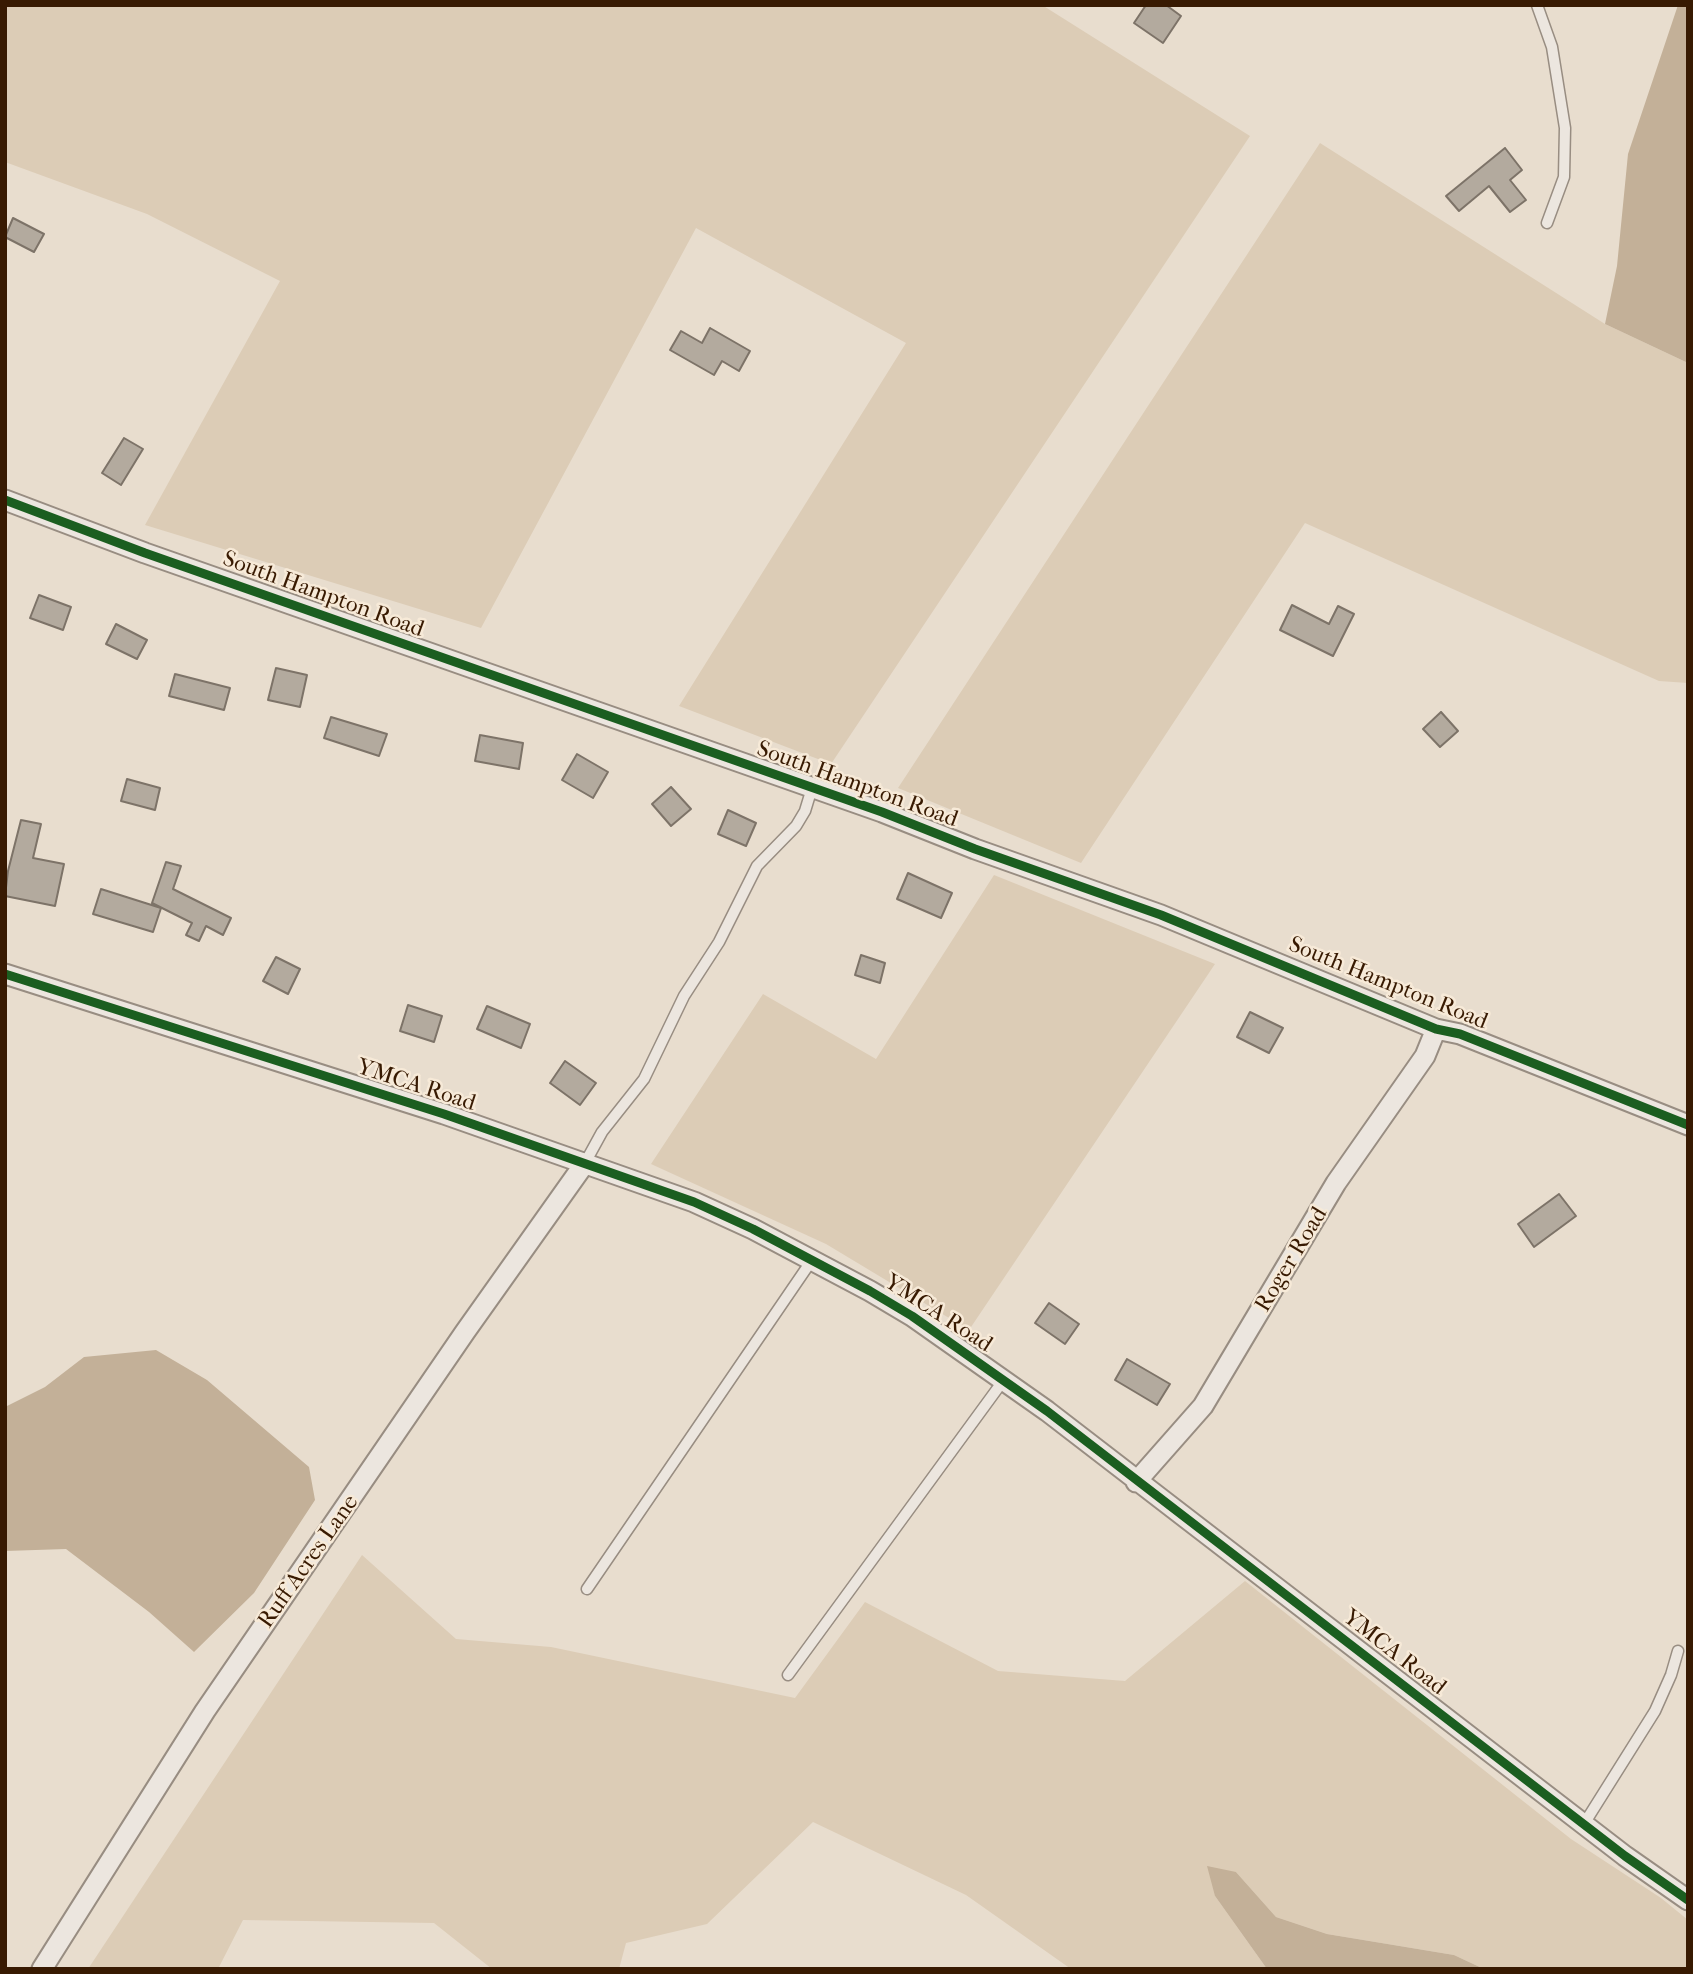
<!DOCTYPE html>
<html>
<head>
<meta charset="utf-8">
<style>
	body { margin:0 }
	#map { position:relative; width:1693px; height:1974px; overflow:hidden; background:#e8ddce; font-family:"IM FELL French Canon",serif }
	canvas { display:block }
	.frame { position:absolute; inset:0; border:7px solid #381a02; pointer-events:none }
</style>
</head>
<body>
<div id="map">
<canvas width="1693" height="1974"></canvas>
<div class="frame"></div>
</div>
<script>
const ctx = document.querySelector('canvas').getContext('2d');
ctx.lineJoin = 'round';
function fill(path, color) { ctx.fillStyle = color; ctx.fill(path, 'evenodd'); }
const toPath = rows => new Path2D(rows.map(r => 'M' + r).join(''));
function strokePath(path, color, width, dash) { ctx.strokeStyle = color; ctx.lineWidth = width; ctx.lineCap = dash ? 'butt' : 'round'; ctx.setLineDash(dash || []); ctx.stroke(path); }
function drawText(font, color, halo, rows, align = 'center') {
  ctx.font = font + ' "IM FELL French Canon",serif'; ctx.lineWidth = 5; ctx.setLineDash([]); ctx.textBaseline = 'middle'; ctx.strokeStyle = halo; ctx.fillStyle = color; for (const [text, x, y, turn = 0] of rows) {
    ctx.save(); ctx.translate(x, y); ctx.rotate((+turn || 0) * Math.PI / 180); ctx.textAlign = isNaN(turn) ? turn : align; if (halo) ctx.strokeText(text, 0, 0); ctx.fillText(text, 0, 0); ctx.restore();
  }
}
fill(toPath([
	[5,5,1042,5,1250,136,831,764,679,706,906,343,696,228,481,628,145,525,280,281,147,214,5,162],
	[1320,143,1605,324,1688,363,1688,683,1659,681,1305,523,1081,863,898,788],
	[994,875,1215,964,969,1330,826,1244,651,1164,763,994,876,1059],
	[362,1555,456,1639,551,1647,795,1698,865,1602,998,1671,1125,1681,1245,1581,1571,1839,1661,1898,1688,1920,1688,1969,1484,1969,1454,1955,1327,1934,1276,1917,1236,1872,1215,1896,1267,1969,1071,1969,966,1895,813,1822,707,1924,626,1943,619,1969,492,1969,434,1923,243,1920,218,1969,88,1969]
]), '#dcccb6');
fill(toPath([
	[1678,5,1688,5,1688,363,1605,324,1617,266,1628,154],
	[156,1350,207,1380,309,1467,315,1500,254,1593,194,1652,149,1612,66,1549,5,1551,5,1407,45,1387,84,1357],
	[1207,1866,1236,1872,1276,1917,1327,1934,1454,1955,1484,1969,1267,1969,1215,1896]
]), '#c3b098');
const building = toPath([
	[1146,5,1166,5,1181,16,1163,43,1134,23,1146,5],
	[1505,148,1522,170,1510,180,1526,200,1510,212,1489,186,1459,211,1446,196,1505,148],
	[13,218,44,234,34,252,5,237,13,218],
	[710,328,750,351,739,371,722,361,714,375,670,350,681,331,702,343,710,328],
	[124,438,143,449,121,485,102,473,124,438],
	[39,595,71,607,63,630,30,618,39,595],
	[1292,605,1329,624,1338,606,1354,614,1333,656,1280,630,1292,605],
	[116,624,147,640,137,659,106,644,116,624],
	[276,668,307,675,300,707,268,700,276,668],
	[175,674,230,688,224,710,169,696,175,674],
	[1441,712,1458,731,1440,747,1423,729,1441,712],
	[331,717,387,734,379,756,324,738,331,717],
	[480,735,523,743,519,769,475,761,480,735],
	[577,754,608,772,593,798,562,780,577,754],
	[127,779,160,788,155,810,121,801,127,779],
	[671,787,691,809,671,826,652,804,671,787],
	[728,810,756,823,746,846,718,834,728,810],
	[21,820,41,824,33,858,64,864,55,906,5,896,8,871,21,820],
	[166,862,181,866,173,889,231,918,223,935,206,926,199,941,186,935,192,923,152,903,166,862],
	[908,873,952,893,941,918,897,899,908,873],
	[101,889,161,908,153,932,93,914,101,889],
	[861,955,885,963,880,983,855,975,861,955],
	[276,957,300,969,288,994,263,981,276,957],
	[408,1005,442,1016,434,1042,400,1031,408,1005],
	[487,1006,530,1024,521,1048,477,1029,487,1006],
	[1250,1012,1283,1028,1269,1053,1237,1037,1250,1012],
	[565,1061,596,1083,580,1105,550,1083,565,1061],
	[1559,1194,1576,1216,1534,1247,1518,1224,1559,1194],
	[1049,1303,1079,1324,1065,1344,1035,1323,1049,1303],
	[1127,1359,1170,1384,1157,1405,1115,1380,1127,1359]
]);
fill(building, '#b3aa9e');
strokePath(building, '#7d7368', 2);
const lane = toPath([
	[1537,5,1552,47,1565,128,1564,177,1547,223],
	[585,1163,602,1132,644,1079,684,996,719,942,757,866,796,826,805,811,812,788],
	[587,1589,812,1260],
	[788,1675,1003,1381],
	[1584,1824,1655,1711,1671,1675,1678,1651]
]);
const street = toPath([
	[5,500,145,553,882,812,975,849,1161,915,1436,1029,1460,1034,1688,1125],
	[5,974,444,1114,694,1202,753,1229,870,1291,912,1316,1047,1411,1625,1856,1688,1900],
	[1136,1482,1203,1406,1336,1183,1425,1056,1436,1029],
	[42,1969,205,1711,465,1332,585,1163]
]);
strokePath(lane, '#988d82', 13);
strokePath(street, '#988d82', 23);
strokePath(lane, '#ece6df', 10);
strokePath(street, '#ece6df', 19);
strokePath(toPath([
	[5,500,145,553,882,812,975,849,1161,915,1436,1029,1460,1034,1688,1125],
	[5,974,444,1114,694,1202,753,1229,870,1291,912,1316,1047,1411,1625,1856,1688,1900]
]), '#1b5e20', 9);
drawText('23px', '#381a02', '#f7ead8', [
	["South Hampton Road",323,595,20],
	["South Hampton Road",857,785,20],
	["South Hampton Road",1388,984,22],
	["YMCA Road",416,1086,18],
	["Roger Road",1292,1260,-59],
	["YMCA Road",938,1314,33],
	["Ruff Acres Lane",309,1562,-55],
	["YMCA Road",1394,1653,38]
]);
</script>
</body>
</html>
